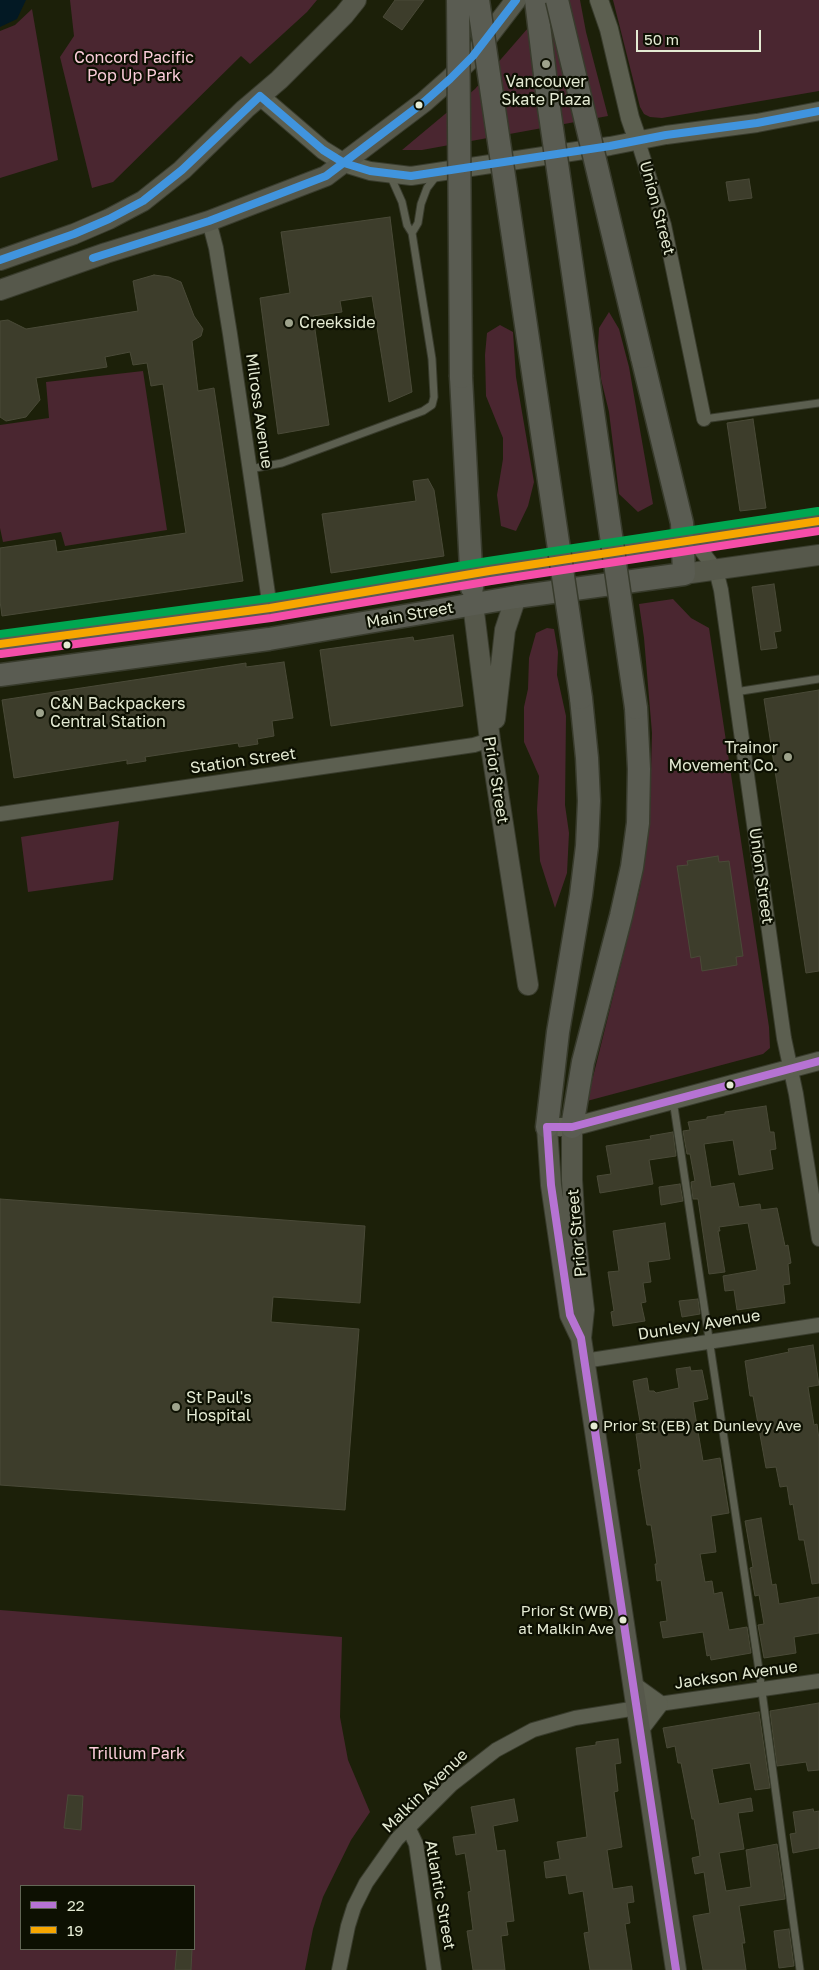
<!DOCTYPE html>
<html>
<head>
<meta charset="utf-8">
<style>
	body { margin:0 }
	#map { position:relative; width:819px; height:1970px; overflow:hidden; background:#1c2009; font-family:"Golos Text",sans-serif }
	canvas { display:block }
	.legend { position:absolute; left:20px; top:1885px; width:175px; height:65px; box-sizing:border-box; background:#0d1002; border:1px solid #636756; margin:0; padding:6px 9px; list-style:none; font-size:15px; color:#e4ead3 }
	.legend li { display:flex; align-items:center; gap:10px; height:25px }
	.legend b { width:25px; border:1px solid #636756 }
	.scale { position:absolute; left:636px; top:30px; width:125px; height:22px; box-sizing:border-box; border:2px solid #e4ead3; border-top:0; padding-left:6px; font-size:15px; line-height:18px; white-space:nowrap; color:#e4ead3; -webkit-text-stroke:4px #0d1002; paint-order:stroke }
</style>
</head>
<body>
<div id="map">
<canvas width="819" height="1970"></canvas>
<ul class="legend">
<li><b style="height:6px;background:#b673d3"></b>22</li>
<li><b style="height:6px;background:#f7a600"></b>19</li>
</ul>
<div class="scale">50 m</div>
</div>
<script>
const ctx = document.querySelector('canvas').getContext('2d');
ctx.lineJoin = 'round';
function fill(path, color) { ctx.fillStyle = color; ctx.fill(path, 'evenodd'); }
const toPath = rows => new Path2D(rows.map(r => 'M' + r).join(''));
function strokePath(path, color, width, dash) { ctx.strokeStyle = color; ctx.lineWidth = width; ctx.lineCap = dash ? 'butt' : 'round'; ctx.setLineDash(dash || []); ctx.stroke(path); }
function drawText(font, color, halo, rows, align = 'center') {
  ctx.font = font + ' "Golos Text",sans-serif'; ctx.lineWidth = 4.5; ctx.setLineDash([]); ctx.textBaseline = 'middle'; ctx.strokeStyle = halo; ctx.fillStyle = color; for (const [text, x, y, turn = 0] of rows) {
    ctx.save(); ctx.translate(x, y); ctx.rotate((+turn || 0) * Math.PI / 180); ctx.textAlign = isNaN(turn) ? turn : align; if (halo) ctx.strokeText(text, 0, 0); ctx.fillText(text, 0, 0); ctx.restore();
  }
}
fill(toPath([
	[70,0,317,0,307,12,250,64,241,56,113,182,92,188,60,57,74,36],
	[550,0,580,0,586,32,608,116,422,150,402,150,475,89,548,5],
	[613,0,819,0,819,91,662,118,650,117,644,114,640,107],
	[32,9,58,160,0,178,0,31,15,25],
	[609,312,619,329,629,367,653,504,638,512,619,494,609,412,601,379,598,346,599,328],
	[500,325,513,332,516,377,534,482,528,506,516,531,501,526,497,495,503,459,503,438,486,396,485,355,487,333],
	[143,371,167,530,65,546,61,532,3,542,0,528,0,425,49,418,46,382],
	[673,599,691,618,709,628,769,1027,770,1048,763,1054,587,1101,640,888,650,808,652,733,644,638,639,604],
	[547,628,554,629,558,652,557,675,566,716,565,805,569,833,567,873,555,908,540,861,537,810,539,776,524,742,524,707,528,689,529,658,536,633],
	[119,821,113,880,28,892,21,837],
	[0,1610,342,1637,340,1717,348,1760,370,1812,351,1840,323,1897,313,1929,305,1970,0,1970],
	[21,1886,194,1886,194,1949,21,1949]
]), '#4a2630');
fill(toPath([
	[0,0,26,0,17,19,0,27]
]), '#031924');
const building = toPath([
	[395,0,424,0,402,30,383,17,395,0],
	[749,179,752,198,729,201,726,182,749,179],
	[390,217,412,392,389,402,372,296,340,301,342,312,313,316,329,425,278,434,260,298,290,293,281,232,390,217],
	[154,275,169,277,181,282,194,316,203,329,201,336,192,341,198,391,214,388,243,581,2,616,0,601,0,548,55,540,57,552,186,533,163,384,151,386,147,363,133,365,130,352,105,357,107,367,36,378,40,400,26,417,6,421,0,417,0,321,8,320,26,329,138,311,133,281,154,275],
	[753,419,766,508,740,511,727,423,753,419],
	[428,479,434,490,444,556,331,573,322,514,416,501,413,481,428,479],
	[774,584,781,631,774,632,777,648,761,650,752,587,774,584],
	[453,635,463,706,331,726,320,650,413,637,414,641,453,635],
	[284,662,293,718,272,721,274,736,257,739,258,744,239,747,238,743,145,757,146,761,127,764,127,760,14,778,2,700,246,663,246,667,284,662],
	[819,690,819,971,806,973,764,699,819,690],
	[718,856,719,862,729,861,743,956,736,957,737,965,702,971,700,956,691,958,677,866,688,865,687,861,718,856],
	[766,1106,770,1132,774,1132,776,1149,770,1150,773,1169,739,1175,733,1140,704,1144,711,1187,734,1183,739,1207,760,1204,761,1210,777,1208,785,1246,788,1245,791,1263,788,1264,790,1284,783,1285,785,1303,737,1310,734,1290,725,1291,723,1276,757,1270,748,1223,719,1227,720,1231,718,1231,725,1272,709,1274,698,1199,693,1199,691,1182,695,1181,690,1154,687,1154,683,1131,690,1130,688,1122,707,1119,707,1117,725,1114,725,1112,766,1106],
	[673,1132,676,1156,649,1160,653,1184,600,1193,597,1176,611,1174,606,1146,651,1139,650,1136,673,1132],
	[680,1184,683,1201,661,1205,659,1187,680,1184],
	[0,1199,365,1226,360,1303,273,1297,271,1322,359,1329,345,1510,0,1485,0,1199],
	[665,1223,670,1259,648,1262,651,1282,643,1283,646,1302,641,1303,645,1321,613,1326,611,1312,614,1311,608,1272,619,1271,613,1231,665,1223],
	[698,1299,700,1314,682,1317,679,1301,698,1299],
	[813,1345,819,1385,808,1387,814,1425,817,1424,819,1439,819,1583,812,1584,804,1540,799,1540,793,1504,790,1505,787,1486,780,1487,776,1467,766,1468,753,1396,750,1396,745,1361,789,1352,788,1349,813,1345],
	[690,1367,691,1371,702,1370,708,1399,693,1402,703,1461,720,1458,729,1513,711,1516,716,1552,700,1554,705,1582,712,1581,714,1594,722,1592,729,1630,747,1627,751,1653,711,1660,710,1655,707,1656,703,1632,663,1638,660,1622,667,1621,661,1580,657,1581,655,1564,657,1564,651,1525,647,1525,638,1470,641,1469,636,1434,642,1433,633,1381,647,1378,649,1391,654,1391,656,1393,679,1388,676,1369,690,1367],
	[761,1518,772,1585,776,1584,779,1604,819,1597,819,1633,794,1637,796,1653,764,1658,758,1625,764,1624,759,1595,755,1596,750,1568,753,1567,745,1521,761,1518],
	[819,1703,819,1770,808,1771,806,1762,777,1766,770,1711,819,1703],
	[759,1712,770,1788,755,1790,750,1763,712,1769,719,1804,751,1798,753,1811,738,1813,744,1849,719,1853,726,1891,751,1887,746,1850,777,1844,785,1899,739,1906,745,1943,742,1943,746,1970,703,1970,693,1916,710,1913,704,1872,695,1874,692,1858,700,1856,694,1819,692,1819,681,1763,678,1763,675,1746,667,1748,663,1728,759,1712],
	[618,1739,621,1763,615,1764,618,1791,614,1792,622,1847,607,1850,613,1889,632,1886,634,1902,627,1903,630,1923,625,1924,632,1970,590,1970,584,1933,589,1932,583,1891,569,1894,566,1875,546,1878,544,1862,560,1859,557,1842,587,1837,576,1748,596,1745,596,1742,618,1739],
	[68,1795,83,1796,81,1830,64,1828,68,1795],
	[514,1799,518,1821,493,1826,497,1851,505,1850,514,1921,506,1922,508,1935,501,1936,505,1970,473,1970,467,1931,473,1930,468,1892,471,1891,465,1853,456,1855,453,1837,476,1834,471,1807,514,1799],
	[813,1809,814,1812,819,1811,819,1848,793,1853,790,1834,796,1833,793,1812,813,1809],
	[789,1929,794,1966,779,1968,774,1931,789,1929],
	[177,1949,192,1949,191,1970,175,1970,177,1949]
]);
fill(building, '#3d3d2b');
strokePath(building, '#4a4a38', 1);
const service = toPath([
	[412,233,418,223,421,204,427,188,437,175],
	[704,419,819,403],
	[250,469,282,463,423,411,432,405,434,397,432,359,412,233,407,225,402,202,390,175],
	[735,692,819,679],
	[673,1100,759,1670,800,1970]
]);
const minor = toPath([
	[638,141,664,225,704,419],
	[209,221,216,248,230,334,270,608],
	[689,534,716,570,721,590,784,1038,796,1094,819,1239],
	[0,814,474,745,490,740],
	[584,1361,819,1325],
	[659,1704,819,1681],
	[408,1827,416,1844,434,1970],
	[339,1970,348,1926,354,1907,366,1883,397,1839,451,1785,496,1750,533,1730,575,1718,637,1708]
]);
const tertiary = toPath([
	[599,0,609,29,630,118,638,141],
	[260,96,323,150,344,163,370,171,411,176,610,146,666,135,757,123,819,111],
	[547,1127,572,1127,819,1061],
	[634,1686,659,1704,640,1729]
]);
const secondary = toPath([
	[0,260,74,234,109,219,143,201,182,170,245,109,279,80,344,15,356,0],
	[0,290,106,253,209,221,326,176,424,102,450,79,473,56,516,0],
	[683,541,819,521],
	[684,574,819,555],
	[473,604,490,740,528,985],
	[495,719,505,630,516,597],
	[547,1127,551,1185,570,1315,581,1338],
	[572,1127,572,1180,576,1242,584,1310,581,1338,676,1970]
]);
const primary = toPath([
	[536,0,549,108],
	[461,377,472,588],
	[0,644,270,608,683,541],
	[0,675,269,639,516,597,684,574,682,523,642,357],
	[547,1127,558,1032,581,895,587,846,589,801,587,758,581,698],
	[572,1127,583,1062,621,916,632,867,638,823,639,769,636,708]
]);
strokePath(service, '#383b2c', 9);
strokePath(minor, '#383b2c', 16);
strokePath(tertiary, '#383b2c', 20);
strokePath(secondary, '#383b2c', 22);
strokePath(primary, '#383b2c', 25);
strokePath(service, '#5c5f50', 7);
strokePath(minor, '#5c5f50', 14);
strokePath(tertiary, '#5c5f50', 18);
strokePath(secondary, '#56584b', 20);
strokePath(primary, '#5a5c52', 22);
const primaryBridge = toPath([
	[458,0,461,377],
	[478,0,581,698],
	[557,0,642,357],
	[549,108,636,708]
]);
strokePath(primaryBridge, '#383b2c', 25, []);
strokePath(primaryBridge, '#5a5c52', 22);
strokePath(toPath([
	[676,1970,581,1338,570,1315,551,1185,547,1127,572,1127,819,1061]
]), '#b673d3', 8);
strokePath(toPath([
	[0,644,270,608,489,571,819,521]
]), '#f7a600', 8);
strokePath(toPath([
	[1,654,271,618,491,581,819,531]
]), '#f54da8', 8);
strokePath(toPath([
	[0,634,269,598,488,561,818,511]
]), '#00a651', 8);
strokePath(toPath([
	[93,258,209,221,326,176,424,102,450,79,473,56,516,0],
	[0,260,74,234,109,219,143,201,182,170,260,96,323,150,344,163,370,171,411,176,610,146,666,135,757,123,819,111]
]), '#4094de', 8);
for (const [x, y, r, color] of [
	[546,64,5,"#9ea38c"],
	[419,105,4.5,"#e4ead3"],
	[289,323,5,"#9ea38c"],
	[67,645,4.5,"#e4ead3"],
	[40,713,5,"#9ea38c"],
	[788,757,5,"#9ea38c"],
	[730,1085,4.5,"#e4ead3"],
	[176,1407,5,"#9ea38c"],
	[594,1426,4.5,"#e4ead3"],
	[623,1620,4.5,"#e4ead3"]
]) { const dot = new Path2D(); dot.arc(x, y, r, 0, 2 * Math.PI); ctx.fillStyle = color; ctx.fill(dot); strokePath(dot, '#0d1002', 2); }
drawText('15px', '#e4ead3', '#0d1002', [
	["Prior St (EB) at Dunlevy Ave",603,1426],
	["Prior St (WB)",614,1611,"right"],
	["at Malkin Ave",614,1629,"right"]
], 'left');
drawText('16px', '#fbcdda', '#0d1002', [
	["Concord Pacific",134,58],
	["Pop Up Park",134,76],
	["Trillium Park",137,1754]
]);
drawText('16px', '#e4ead3', '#0d1002', [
	["Vancouver",546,82,"center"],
	["Skate Plaza",546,100,"center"],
	["Creekside",299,323],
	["C&N Backpackers",50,704],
	["Central Station",50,722],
	["Trainor",778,748,"right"],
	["Movement Co.",778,766,"right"],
	["St Paul's",186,1398],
	["Hospital",186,1416]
], 'left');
drawText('16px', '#e4ead3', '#0d1002', [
	["Union Street",657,208,75],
	["Milross Avenue",259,411,82],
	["Main Street",410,615,-10],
	["Station Street",243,761,-8],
	["Prior Street",496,780,81],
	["Union Street",761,876,82],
	["Prior Street",577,1233,-95],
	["Dunlevy Avenue",699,1325,-9],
	["Jackson Avenue",736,1675,-8],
	["Malkin Avenue",425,1791,-44],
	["Atlantic Street",440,1895,80]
]);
</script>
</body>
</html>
